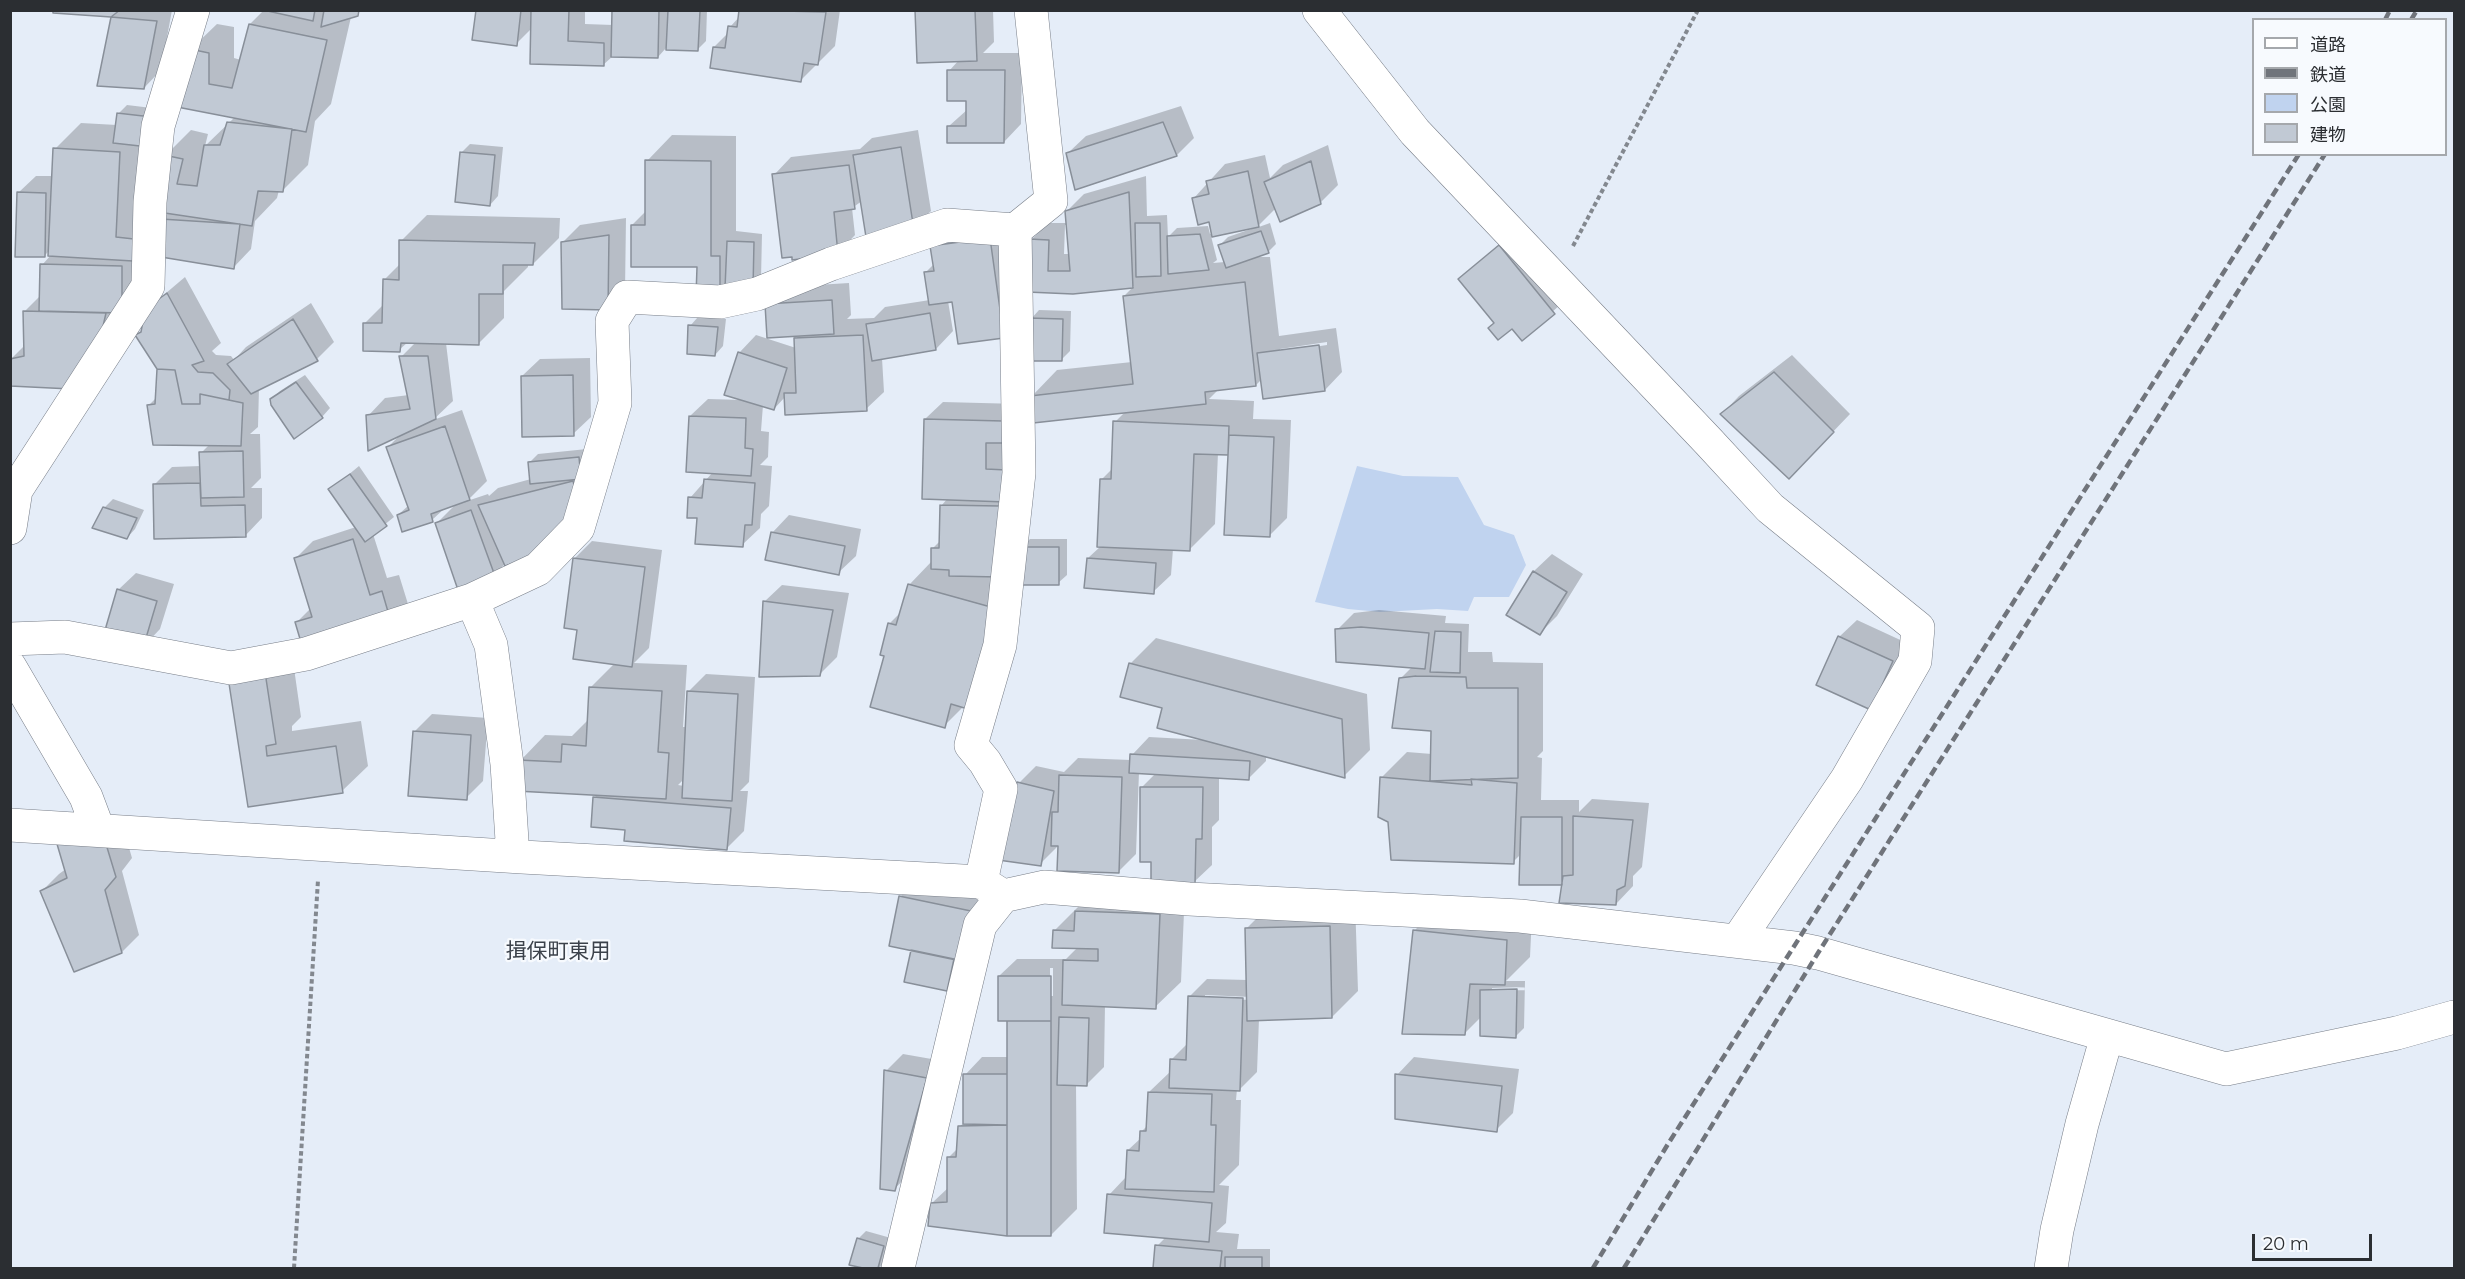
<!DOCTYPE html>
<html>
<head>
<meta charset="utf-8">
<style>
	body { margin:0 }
	#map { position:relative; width:2465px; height:1279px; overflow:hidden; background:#e5edf8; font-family:Montserrat,"Noto Sans JP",sans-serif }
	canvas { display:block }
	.frame { position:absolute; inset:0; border:12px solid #2b2e32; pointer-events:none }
	.legend { position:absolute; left:2252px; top:18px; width:195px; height:138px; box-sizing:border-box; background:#f7fafe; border:2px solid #a5a8ac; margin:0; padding:8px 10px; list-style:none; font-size:18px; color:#2b2e32 }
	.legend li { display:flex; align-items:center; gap:12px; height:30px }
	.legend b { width:30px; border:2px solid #a5a8ac }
	.scale { position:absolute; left:2252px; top:1234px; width:120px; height:27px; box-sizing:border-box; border:3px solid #2b2e32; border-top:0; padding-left:8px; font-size:18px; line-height:21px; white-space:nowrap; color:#2b2e32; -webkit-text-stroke:4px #f7fafe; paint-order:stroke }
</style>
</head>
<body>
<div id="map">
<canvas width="2465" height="1279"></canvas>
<div class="frame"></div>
<ul class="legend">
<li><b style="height:8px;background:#fff"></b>道路</li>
<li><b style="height:8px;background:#70747b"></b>鉄道</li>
<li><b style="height:16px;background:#c0d3ef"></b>公園</li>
<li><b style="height:16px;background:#c1c9d4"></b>建物</li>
</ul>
<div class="scale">20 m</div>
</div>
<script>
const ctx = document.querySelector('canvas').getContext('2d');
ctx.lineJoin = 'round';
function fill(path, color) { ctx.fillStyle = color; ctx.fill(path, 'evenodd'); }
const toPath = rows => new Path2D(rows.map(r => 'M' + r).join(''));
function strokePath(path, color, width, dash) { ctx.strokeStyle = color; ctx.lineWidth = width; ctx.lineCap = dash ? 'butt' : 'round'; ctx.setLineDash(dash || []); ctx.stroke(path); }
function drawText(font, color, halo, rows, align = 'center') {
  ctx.font = font + ' Montserrat,"Noto Sans JP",sans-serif'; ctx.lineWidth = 4.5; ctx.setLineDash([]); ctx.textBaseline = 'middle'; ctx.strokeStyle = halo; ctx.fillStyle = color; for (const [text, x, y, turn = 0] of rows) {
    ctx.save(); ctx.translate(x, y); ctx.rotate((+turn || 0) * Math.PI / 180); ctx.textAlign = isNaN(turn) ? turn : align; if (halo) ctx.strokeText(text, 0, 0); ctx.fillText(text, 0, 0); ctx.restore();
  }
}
fill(toPath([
	[1357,466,1403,476,1458,477,1484,525,1514,535,1526,565,1509,597,1474,597,1468,611,1437,609,1380,612,1348,609,1315,602]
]), '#c0d3ef');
fill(toPath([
	[55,10,172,10,161,70,144,88,112,18,116,11],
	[264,10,362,10,351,17,331,104,315,121,308,165,282,191,279,190,277,198,255,221,251,249,234,267,162,219,169,212,165,156,191,130,208,134,205,146,235,117,179,106,191,49,217,24,234,27,234,58,241,60,250,24],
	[478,10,585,10,585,24,613,25,613,10,707,10,706,41,697,50,666,48,658,57,613,56,603,65,532,28,516,44],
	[741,10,840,10,835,46,801,80,714,47,729,32,730,27,740,16],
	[916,10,993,10,994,42,983,53,1022,53,1021,124,1004,142,949,126,968,109,968,99,949,71,959,60],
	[127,105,160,109,138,294,114,334,10,360,25,345,24,312,41,295,42,265,51,255,49,251,44,256,18,193,36,176,53,176,55,149,81,123,117,125,118,114],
	[1181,106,1194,138,1177,155,1076,188,1068,153,1086,136],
	[918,130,931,211,914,228,862,201,852,208,855,235,838,253,774,175,791,157,860,149,872,138],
	[672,135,736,136,736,231,762,234,761,279,720,294,698,266,632,225,646,211,647,161],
	[470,144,503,147,498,196,490,205,462,152],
	[1328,145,1338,185,1320,203,1276,208,1256,228,1270,223,1276,244,1268,252,1252,257,1270,257,1279,336,1336,328,1342,372,1325,390,1262,379,1256,385,1219,389,1209,399,1254,401,1253,419,1291,420,1287,518,1269,536,1230,451,1227,453,1218,453,1215,524,1189,550,1173,549,1171,575,1153,592,1088,558,1101,546,1102,479,1113,468,1115,422,1125,412,1032,396,1057,370,1132,362,1124,296,1134,286,1073,292,1029,290,1031,240,1048,223,1067,223,1066,212,1084,194,1146,176,1147,216,1167,215,1168,237,1177,228,1208,226,1210,234,1213,233,1210,220,1194,198,1225,164,1265,155,1270,178,1283,165],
	[1065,225,1067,225,1070,254,1064,254],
	[1250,227,1251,229,1228,237,1220,245,1225,262,1213,263,1217,260,1211,236],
	[1327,342,1327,345,1280,352,1280,349],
	[427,215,560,218,559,238,533,264,528,264,528,267,504,291,504,318,478,344,446,343,453,401,433,420,462,410,487,481,467,501,488,494,489,496,498,488,531,479,530,462,538,454,587,449,550,551,504,565,494,575,436,524,456,504,445,508,432,520,398,515,409,505,388,447,401,434,368,416,385,398,409,395,401,357,416,342,408,342,399,350,365,323,384,304,384,280,400,264,401,241],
	[626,218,625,291,608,308,563,242,580,225],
	[1007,221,1020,319,953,300,948,301,953,331,936,349,882,358,884,392,866,409,785,397,774,409,763,405,761,431,769,432,768,457,760,465,772,466,769,506,761,514,760,528,742,545,699,517,690,498,713,472,690,416,708,399,744,400,739,353,756,335,796,348,796,339,799,335,767,304,784,287,849,283,851,315,847,319,874,318,885,307,930,300,926,272,934,264,932,247],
	[1517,229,1571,295,1522,339,1512,327,1495,322,1460,279],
	[185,277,221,343,212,351,216,355,231,356,234,360,246,347,311,303,334,342,317,359,259,388,258,427,250,434,260,434,261,478,251,488,262,488,262,518,245,536,155,484,172,467,201,466,201,453,210,444,148,406,157,397,158,368,137,335,143,330,146,310],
	[1039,310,1071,311,1070,351,1061,360,1031,319],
	[698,317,726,319,723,346,715,355,690,326],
	[1792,355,1850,414,1806,460,1722,414,1739,396],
	[590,358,591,417,573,434,522,376,540,359],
	[305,375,330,408,322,417,272,399,280,391],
	[943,402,1020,404,1022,547,1030,539,1067,539,1067,575,1058,583,1023,583,964,706,944,726,885,655,889,624,901,612,909,585,932,561,932,549,941,540,941,506,948,498,925,419],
	[359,466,394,517,373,534,387,578,399,575,408,604,391,621,297,622,311,608,296,558,313,541,356,527,330,490],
	[113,499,144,510,135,529,127,538,104,508],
	[789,515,861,529,856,556,838,573,772,533],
	[592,541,662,550,649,648,634,663,687,665,683,727,687,727,689,691,706,674,755,677,749,782,740,791,748,791,744,831,727,848,626,829,595,797,598,794,520,761,545,735,572,736,589,719,591,687,614,664,578,629,575,558],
	[684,779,684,786,678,785],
	[1552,554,1583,574,1557,616,1540,633,1508,614,1534,571],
	[136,573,174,584,160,629,143,647,118,590],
	[782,585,849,593,837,657,820,674,764,602],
	[1379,610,1446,616,1445,623,1469,624,1468,652,1492,652,1493,662,1543,663,1543,751,1537,757,1542,758,1541,800,1579,800,1579,812,1592,799,1649,803,1642,867,1633,876,1633,886,1616,904,1564,884,1520,884,1521,854,1513,862,1390,821,1381,778,1407,752,1432,754,1432,729,1400,679,1412,667,1337,630,1354,613],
	[1857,620,1909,644,1870,708,1839,637],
	[1156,638,1367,694,1370,750,1344,776,1266,755,1266,761,1248,779,1219,777,1219,820,1212,827,1212,865,1194,882,1153,861,1142,787,1156,773,1139,772,1136,854,1119,871,1059,845,1040,864,1019,783,1036,766,1064,772,1078,758,1131,760,1132,755,1149,737,1204,740,1164,707,1130,664],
	[291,647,301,717,292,726,292,731,361,721,368,766,342,791,249,805,230,678],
	[432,714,488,718,483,781,466,798,414,732],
	[123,827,132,858,122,871,139,935,122,952,42,891,59,874],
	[918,879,988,894,955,981,947,989,912,949,901,896],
	[1185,889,1181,982,1155,1007,1105,1005,1104,1067,1086,1085,1076,1084,1077,1209,1051,1235,932,1203,949,1187,949,1157,958,1148,959,1127,965,1122,965,1075,982,1057,1009,1057,1009,1022,999,976,1017,959,1066,959,1078,947,1054,931,1080,905],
	[1050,968,1053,968,1053,996,1050,996],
	[1355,901,1358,991,1332,1017,1259,1019,1257,1072,1240,1089,1237,1089,1236,1100,1241,1100,1239,1165,1219,1185,1229,1186,1226,1223,1216,1232,1239,1234,1237,1249,1270,1249,1270,1268,1155,1268,1157,1246,1166,1237,1109,1195,1126,1177,1128,1150,1141,1138,1141,1132,1148,1125,1149,1092,1171,1071,1171,1060,1188,1043,1190,996,1207,979,1248,980,1246,929,1272,903],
	[1205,995,1251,997,1251,1000,1205,998],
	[1440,905,1532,915,1530,957,1506,981,1525,981,1524,1028,1516,1036,1482,1016,1465,1033,1414,931],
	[1525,987,1525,990,1492,991,1492,988],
	[903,1054,943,1061,912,1172,894,1189,886,1071],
	[1414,1057,1519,1069,1513,1113,1496,1130,1397,1075],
	[866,1231,891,1238,885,1262,879,1268,868,1268,851,1264,858,1239]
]), '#0003');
const building = toPath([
	[53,10,120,10,111,17,53,13,53,10],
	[263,10,315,10,313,21,263,10],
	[324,10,359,10,358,16,321,27,324,10],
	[476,10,521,10,517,46,472,40,476,10],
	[531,10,569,10,568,41,604,43,604,66,530,64,531,10],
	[612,10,659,10,658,58,611,57,612,10],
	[668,10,700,11,698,51,666,50,668,10],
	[739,10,826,12,818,65,804,63,801,82,710,68,713,47,725,48,728,26,737,27,739,10],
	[915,10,975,10,977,61,917,63,915,10],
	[111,17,157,21,144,89,97,86,111,17],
	[249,24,327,40,306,132,177,107,190,49,209,53,209,84,232,88,249,24],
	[947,70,1005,70,1004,143,947,143,947,126,966,126,966,101,947,101,947,70],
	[117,113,152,117,149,147,113,143,117,113],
	[227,122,292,129,283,192,258,191,252,226,158,212,164,155,183,159,177,184,197,186,204,145,220,145,227,122],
	[1163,122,1177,156,1075,190,1066,153,1163,122],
	[901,147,914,230,866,237,853,155,901,147],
	[53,148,120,152,116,237,134,239,133,261,48,256,53,148],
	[460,152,495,155,490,206,455,202,460,152],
	[645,160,711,161,711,256,720,256,720,296,696,296,697,267,631,267,631,225,645,225,645,160],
	[1311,161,1321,204,1280,222,1264,182,1311,161],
	[849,165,855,209,834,212,838,254,792,260,792,257,782,258,772,174,849,165],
	[1248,171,1259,227,1212,237,1209,222,1198,225,1192,198,1209,194,1206,181,1248,171],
	[17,192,46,193,45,257,15,257,17,192],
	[1129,192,1133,288,1073,294,1027,292,1029,239,1049,240,1048,271,1070,271,1065,211,1129,192],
	[161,219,240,224,234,269,161,257,161,219],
	[1135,223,1160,223,1161,276,1136,277,1135,223],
	[1261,231,1269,253,1226,268,1218,245,1261,231],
	[1200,234,1209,270,1168,274,1167,236,1200,234],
	[609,235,608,310,562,309,561,242,609,235],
	[990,238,1004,338,958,344,952,302,929,305,924,272,934,271,930,246,990,238],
	[399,240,535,243,533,265,503,265,503,294,479,294,479,345,401,343,400,352,363,351,363,323,382,323,383,279,399,280,399,240],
	[727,241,754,242,753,289,725,288,727,241],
	[1499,245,1555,314,1522,341,1512,329,1498,340,1488,328,1494,323,1458,279,1499,245],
	[40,264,122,266,122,313,39,311,40,264],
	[1245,282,1256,386,1205,392,1206,404,1033,423,1030,396,1133,384,1123,296,1245,282],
	[167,293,204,361,192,365,198,372,213,373,230,390,229,400,200,394,200,404,182,404,175,370,157,369,135,335,141,332,145,309,167,293],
	[832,300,834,334,767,338,765,304,832,300],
	[23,311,106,313,97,353,71,389,10,386,10,359,24,356,23,311],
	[930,313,936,350,872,361,866,324,930,313],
	[1029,318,1063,319,1062,361,1029,361,1029,318],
	[293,319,318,361,251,394,227,364,293,319],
	[688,325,718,327,715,356,687,354,688,325],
	[863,335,867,411,785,415,784,393,796,393,794,338,863,335],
	[1319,345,1325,391,1263,399,1257,353,1319,345],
	[738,352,787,368,774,410,724,395,738,352],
	[399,356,428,356,436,419,368,451,366,415,410,409,399,356],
	[157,369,175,370,182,404,200,404,200,394,243,403,241,446,153,445,147,405,155,404,157,369],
	[1774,372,1834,432,1789,479,1720,414,1774,372],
	[573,375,574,436,522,437,521,376,573,375],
	[296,382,323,418,294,439,271,405,270,399,296,382],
	[689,416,746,418,745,448,753,449,751,476,686,472,689,416],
	[924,419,1003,421,1003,443,986,443,986,469,1007,470,1006,502,922,499,924,419],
	[1113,421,1229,426,1228,455,1194,454,1190,551,1097,547,1100,479,1111,479,1113,421],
	[445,426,470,500,431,514,433,522,402,532,397,515,409,510,386,447,445,426],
	[1229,435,1274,437,1270,537,1224,535,1229,435],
	[243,451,244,497,201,498,199,452,243,451],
	[579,457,581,479,530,484,528,462,579,457],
	[350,474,387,526,365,542,328,489,350,474],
	[704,479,755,483,752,525,745,525,743,547,695,544,697,518,687,518,688,497,702,498,704,479],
	[573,481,580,506,551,552,505,566,478,505,573,481],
	[200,483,201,506,245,505,246,537,154,539,153,484,200,483],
	[940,505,1000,506,999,577,949,576,949,570,931,569,931,548,939,548,940,505],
	[103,507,137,518,127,539,92,528,103,507],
	[471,510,495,576,458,590,435,523,471,510],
	[771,532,845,546,839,575,765,560,771,532],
	[353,539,370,595,382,591,391,622,303,649,295,622,312,617,294,558,353,539],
	[1020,547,1059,547,1059,585,1020,585,1020,547],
	[573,558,645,567,632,667,573,659,577,630,564,628,573,558],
	[1087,558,1156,563,1154,594,1084,588,1087,558],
	[1533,571,1567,592,1540,635,1506,615,1533,571],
	[908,584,998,609,971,710,951,704,945,728,870,707,884,656,880,655,888,623,896,625,908,584],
	[117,589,157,601,143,648,103,637,117,589],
	[763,601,833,610,820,676,759,677,763,601],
	[1361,627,1429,633,1425,669,1336,662,1335,629,1361,627],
	[1435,631,1461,632,1460,673,1430,672,1435,631],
	[1838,636,1893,661,1871,710,1816,685,1838,636],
	[1129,663,1342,719,1345,778,1157,728,1162,708,1120,697,1129,663],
	[265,672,276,744,266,746,267,756,336,746,343,793,248,807,228,677,265,672],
	[1416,676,1466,677,1467,688,1518,688,1518,778,1430,781,1431,731,1392,728,1399,678,1416,676],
	[589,687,662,691,658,752,669,753,666,799,516,791,518,760,561,762,562,744,586,746,589,687],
	[687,691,738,694,732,801,682,798,687,691],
	[413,731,471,735,467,800,408,796,413,731],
	[1130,754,1250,761,1249,780,1129,773,1130,754],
	[1059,775,1122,777,1119,873,1057,871,1058,846,1051,846,1052,812,1058,812,1059,775],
	[1380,777,1472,785,1471,779,1517,783,1514,864,1391,860,1388,822,1378,817,1380,777],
	[1017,782,1054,791,1041,866,998,860,1017,782],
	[1140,787,1203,787,1202,839,1196,839,1195,884,1151,883,1151,862,1140,862,1140,787],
	[593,797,731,808,727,850,624,841,625,830,591,827,593,797],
	[1573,816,1633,820,1625,886,1617,890,1616,905,1559,903,1563,876,1573,875,1573,816],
	[1521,817,1562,817,1562,885,1519,885,1521,817],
	[57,844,106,844,116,877,105,890,122,953,74,972,40,891,67,878,57,844],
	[899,896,971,911,961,961,889,946,899,896],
	[1075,911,1160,914,1156,1009,1062,1005,1063,960,1098,961,1098,949,1052,948,1053,930,1074,931,1075,911],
	[1330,926,1332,1018,1247,1021,1245,928,1330,926],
	[1413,930,1507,940,1505,985,1470,984,1465,1035,1402,1034,1413,930],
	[911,950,954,959,947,991,904,982,911,950],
	[998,976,1051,976,1051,1021,998,1021,998,976],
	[1517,989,1516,1038,1480,1036,1480,990,1517,989],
	[1188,996,1243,998,1240,1091,1169,1088,1170,1059,1186,1060,1188,996],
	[1059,1017,1089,1018,1087,1086,1057,1085,1059,1017],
	[1007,1021,1051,1021,1051,1236,1007,1236,1007,1021],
	[884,1070,927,1078,895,1191,880,1189,884,1070],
	[963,1074,1007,1074,1007,1125,963,1124,963,1074],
	[1395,1074,1502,1086,1497,1132,1395,1119,1395,1074],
	[1148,1092,1212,1094,1211,1125,1216,1125,1214,1192,1125,1189,1127,1150,1139,1151,1140,1131,1146,1131,1148,1092],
	[1007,1125,1007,1236,928,1226,930,1203,947,1202,947,1157,956,1157,958,1126,1007,1125],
	[1107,1194,1212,1203,1209,1242,1104,1233,1107,1194],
	[857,1238,884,1246,878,1268,863,1268,849,1265,857,1238],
	[1155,1245,1222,1251,1220,1268,1153,1268,1155,1245],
	[1225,1257,1262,1257,1262,1268,1225,1268,1225,1257]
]);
fill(building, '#c1c9d4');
strokePath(building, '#888f99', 1.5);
const minor = toPath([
	[1319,10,1415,132,1709,442,1770,508,1918,628,1915,661,1847,779,1738,940],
	[10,528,16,490,148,286,150,202,158,126,193,10],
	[472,600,491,645,507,764,513,856],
	[10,639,65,637,231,668,306,654,472,600,538,569,578,528,615,403,612,321,627,297,720,302,757,294,831,264,947,225,1015,230],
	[10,667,86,797,98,829],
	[10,825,522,857,981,882,1003,896],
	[981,882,1001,789,985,762,971,745,1000,645,1019,473,1015,230,1051,201,1031,10],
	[898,1268,980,925,1003,896,1044,887,1189,899,1520,916,1794,948,1818,953,2226,1069,2397,1033,2454,1017],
	[2051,1268,2057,1230,2082,1124,2107,1036]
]);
strokePath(minor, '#787e88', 34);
strokePath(toPath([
	[1573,246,1698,10],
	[294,1268,318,880]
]), '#83888f', 4, [4.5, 3]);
strokePath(minor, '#fff', 33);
strokePath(toPath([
	[2385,20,2390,10],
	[2411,20,2417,10],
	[1593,1268,1668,1144,2299,154],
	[1624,1268,1818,953,2325,154]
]), '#70747b', 4.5, [9, 4.5]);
drawText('21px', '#3c424b', '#f7fafe', [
	["揖保町東用",558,952]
]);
</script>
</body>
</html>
